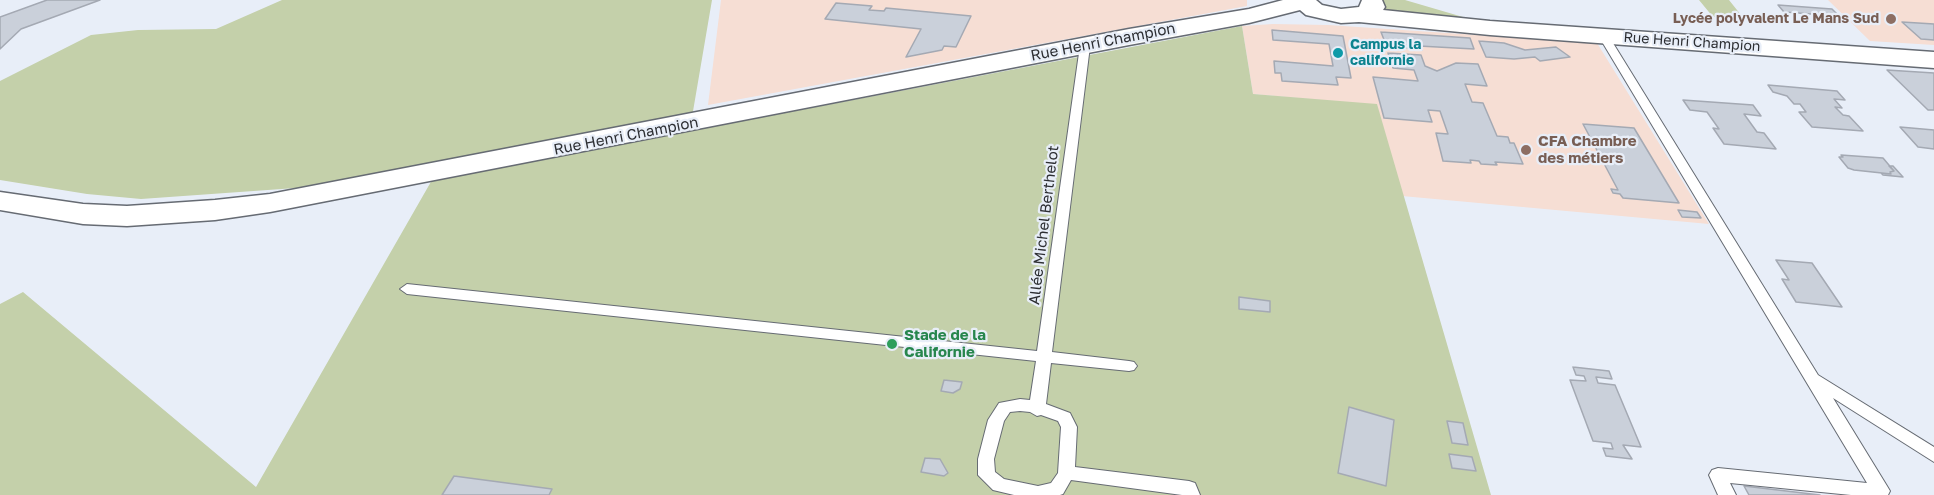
<!DOCTYPE html>
<html>
<head>
<meta charset="utf-8">
<style>
	body { margin:0 }
	canvas { display:block; background:#e8eef8 }
</style>
</head>
<body>
<canvas width="1934" height="495"></canvas>
<script>
const ctx = document.querySelector('canvas').getContext('2d');
ctx.lineJoin = 'round';
function fill(path, color) { ctx.fillStyle = color; ctx.fill(path, 'evenodd'); }
const toPath = rows => new Path2D(rows.map(r => 'M' + r).join(''));
function strokePath(path, color, width, dash) { ctx.strokeStyle = color; ctx.lineWidth = width; ctx.lineCap = dash ? 'butt' : 'round'; ctx.setLineDash(dash || []); ctx.stroke(path); }
function drawText(font, color, halo, rows, align = 'center') {
  ctx.font = font + ' "Golos Text",sans-serif'; ctx.lineWidth = 4.5; ctx.setLineDash([]); ctx.textBaseline = 'middle'; ctx.strokeStyle = halo; ctx.fillStyle = color; for (const [text, x, y, turn = 0] of rows) {
    ctx.save(); ctx.translate(x, y); ctx.rotate((+turn || 0) * Math.PI / 180); ctx.textAlign = isNaN(turn) ? turn : align; if (halo) ctx.strokeText(text, 0, 0); ctx.fillText(text, 0, 0); ctx.restore();
  }
}
fill(toPath([
	[721,0,1247,0,1247,6,708,105],
	[1828,0,1934,0,1934,45,1870,41],
	[1273,24,1328,25,1597,43,1709,224,1402,196,1377,105,1253,94,1242,26]
]), '#f6ded4');
fill(toPath([
	[282,0,712,0,691,123,310,187,141,199,87,194,0,180,0,81,91,35,138,30,216,29],
	[1371,0,1405,0,1480,22,1368,12],
	[1699,0,1729,0,1745,20,1713,17],
	[1242,26,1253,94,1377,104,1491,495,0,495,0,304,23,292,256,487,432,180]
]), '#c4d0aa');
const building = toPath([
	[47,0,100,0,21,29,0,49,0,17,47,0],
	[836,3,872,6,869,10,884,11,886,8,971,16,956,47,944,46,942,50,906,57,921,29,825,19,836,3],
	[1778,5,1832,9,1839,16,1784,12,1778,5],
	[1902,22,1934,24,1934,40,1921,39,1902,22],
	[1272,30,1343,36,1351,78,1336,77,1338,85,1282,81,1281,73,1275,73,1274,61,1333,66,1329,44,1273,40,1272,30],
	[1381,32,1470,38,1474,49,1419,46,1422,50,1386,45,1381,32],
	[1479,41,1504,43,1525,50,1556,47,1570,57,1540,61,1535,57,1514,59,1486,57,1479,41],
	[1388,53,1421,55,1425,66,1437,71,1456,63,1478,64,1487,86,1465,84,1472,102,1483,103,1497,136,1508,137,1510,143,1514,143,1523,164,1495,162,1497,165,1481,164,1479,161,1470,160,1471,163,1443,161,1436,133,1448,134,1440,111,1428,110,1432,122,1384,118,1373,77,1418,81,1414,70,1393,68,1388,53],
	[1887,70,1934,73,1934,110,1928,110,1887,70],
	[1768,85,1837,91,1845,100,1834,99,1842,108,1835,107,1843,115,1849,116,1863,131,1812,127,1799,112,1806,112,1800,104,1794,104,1787,96,1773,92,1768,85],
	[1683,100,1753,105,1761,116,1744,114,1757,132,1764,133,1776,149,1724,144,1713,128,1719,129,1707,112,1690,110,1683,100],
	[1583,124,1634,128,1679,203,1623,198,1620,194,1613,193,1611,189,1618,190,1583,124],
	[1900,127,1934,130,1934,149,1918,147,1900,127],
	[1841,155,1883,158,1894,171,1890,172,1891,174,1854,170,1848,168,1839,157,1843,157,1841,155],
	[1889,166,1893,166,1903,177,1883,175,1881,173,1891,174,1890,172,1894,171,1889,166],
	[1678,210,1697,212,1701,218,1682,217,1678,210],
	[1776,260,1812,263,1842,307,1796,302,1782,279,1789,280,1776,260],
	[1239,297,1270,301,1270,312,1239,309,1239,297],
	[1573,367,1609,371,1612,379,1596,377,1598,383,1615,385,1641,447,1623,445,1632,459,1606,456,1603,448,1613,449,1611,443,1593,441,1570,380,1586,381,1584,376,1576,375,1573,367],
	[944,380,962,382,960,389,953,393,941,391,944,380],
	[1349,407,1394,420,1386,486,1338,473,1349,407],
	[1447,421,1463,423,1468,445,1452,443,1447,421],
	[1449,454,1472,457,1476,471,1452,468,1449,454],
	[925,458,940,459,948,473,944,476,921,472,925,458],
	[454,476,552,489,549,495,442,495,454,476],
	[1744,486,1820,495,1749,495,1744,486]
]);
fill(building, '#cad0da');
strokePath(building, '#a4a9b3', 1.5);
const service = toPath([
	[1603,32,1608,35,1818,375,1934,447,1934,462,1833,398,1887,486,1890,491,1888,495,1851,495,1730,483,1736,495,1718,495,1709,475,1712,470,1718,468,1867,483,1598,35,1603,32],
	[1085,43,1090,46,1052,352,1129,361,1134,362,1137,366,1134,370,1129,371,1051,363,1046,404,1070,413,1077,427,1075,467,1189,481,1195,483,1200,495,1182,495,1071,480,1063,494,1060,495,1014,495,993,490,978,475,978,459,988,420,999,403,1020,399,1030,400,1036,361,407,294,400,289,407,284,1037,351,1080,46,1085,43],
	[1020,411,1030,412,1037,416,1041,415,1058,421,1061,427,1058,473,1051,483,1038,486,1004,479,995,472,994,459,1004,421,1010,412,1020,411]
]);
const tertiary = toPath([
	[1283,0,1316,0,1322,5,1341,9,1359,7,1362,0,1382,0,1385,7,1383,10,1490,21,1934,52,1934,68,1490,35,1359,22,1341,23,1306,15,1300,10,1249,23,1129,45,270,212,215,220,127,226,83,224,0,210,0,192,83,204,127,206,215,200,270,194,1129,29,1249,9,1283,0]
]);
strokePath(service, '#666b73', 2);
strokePath(tertiary, '#666b73', 3);
fill(service, '#fff');
fill(tertiary, '#fff');
for (const [x, y, r, color] of [
	[1891,19,6,"#8d6e63"],
	[1338,53,6,"#0f9aa8"],
	[1526,150,6,"#8d6e63"],
	[892,344,6,"#2e9e5b"]
]) { const dot = new Path2D(); dot.arc(x, y, r, 0, 2 * Math.PI); ctx.fillStyle = color; ctx.fill(dot); strokePath(dot, '#e8eef8', 2); }
drawText('bold 14px', '#785e54', '#e8eef8', [
	["Lycée polyvalent Le Mans Sud",1879,19]
], 'right');
drawText('14px', '#2d2f33', '#e8eef8', [
	["Rue Henri Champion",1692,42,4]
]);
drawText('bold 14px', '#0d838f', '#e8eef8', [
	["Campus la",1350,45],
	["californie",1350,61]
], 'left');
drawText('15px', '#2d2f33', '#e8eef8', [
	["Rue Henri Champion",1103,42,-11],
	["Rue Henri Champion",626,136,-11],
	["Allée Michel Berthelot",1044,225,-83]
]);
drawText('bold 15px', '#785e54', '#e8eef8', [
	["CFA Chambre",1538,141],
	["des métiers",1538,158]
], 'left');
drawText('bold 15px', '#27864d', '#e8eef8', [
	["Stade de la",904,335],
	["Californie",904,352]
], 'left');
</script>
</body>
</html>
